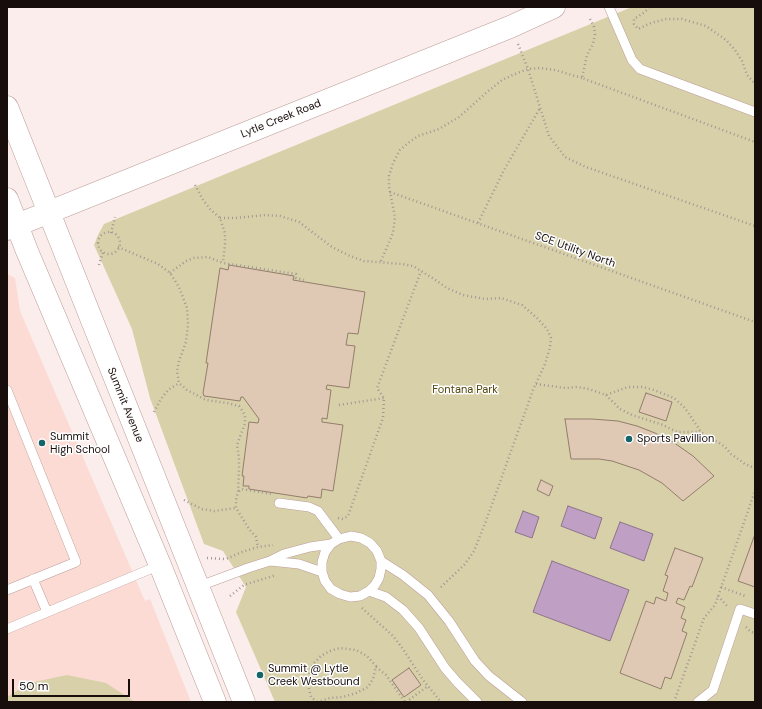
<!DOCTYPE html>
<html>
<head>
<meta charset="utf-8">
<style>
	body { margin:0 }
	#map { position:relative; width:762px; height:709px; overflow:hidden; background:#faedeb; font-family:"DM Sans",sans-serif }
	canvas { display:block }
	.frame { position:absolute; inset:0; border:8px solid #170d0b; pointer-events:none }
	.scale { position:absolute; left:12px; top:679px; width:118px; height:18px; box-sizing:border-box; border:2px solid #170d0b; border-top:0; padding-left:5px; font-size:12px; line-height:14px; white-space:nowrap; color:#170d0b; -webkit-text-stroke:3px #fefefe; paint-order:stroke }
</style>
</head>
<body>
<div id="map">
<canvas width="762" height="709"></canvas>
<div class="frame"></div>
<div class="scale">50 m</div>
</div>
<script>
const ctx = document.querySelector('canvas').getContext('2d');
ctx.lineJoin = 'round';
function fill(path, color) { ctx.fillStyle = color; ctx.fill(path, 'evenodd'); }
const toPath = rows => new Path2D(rows.map(r => 'M' + r).join(''));
function strokePath(path, color, width, dash) { ctx.strokeStyle = color; ctx.lineWidth = width; ctx.lineCap = dash ? 'butt' : 'round'; ctx.setLineDash(dash || []); ctx.stroke(path); }
function drawText(font, color, halo, rows, align = 'center') {
  ctx.font = font + ' "DM Sans",sans-serif'; ctx.lineWidth = 3; ctx.setLineDash([]); ctx.textBaseline = 'middle'; ctx.strokeStyle = halo; ctx.fillStyle = color; for (const [text, x, y, turn = 0] of rows) {
    ctx.save(); ctx.translate(x, y); ctx.rotate((+turn || 0) * Math.PI / 180); ctx.textAlign = isNaN(turn) ? turn : align; if (halo) ctx.strokeText(text, 0, 0); ctx.fillText(text, 0, 0); ctx.restore();
  }
}
fill(toPath([
	[7,274,15,278,20,311,145,601,150,599,191,702,7,702]
]), '#fcdbd5');
fill(toPath([
	[632,7,755,7,755,702,275,702,236,612,246,587,223,551,204,544,150,398,132,329,94,245,98,235,104,224],
	[67,675,106,683,135,702,7,702,7,697,29,683]
]), '#d8d0a8');
const water = toPath([
	[568,506,602,518,595,539,561,526,568,506],
	[523,511,539,517,532,538,515,532,523,511],
	[620,522,653,534,644,561,610,548,620,522],
	[552,561,629,590,610,641,533,612,552,561]
]);
fill(water, '#bfa0c4');
strokePath(water, '#8d748c', 1);
const building = toPath([
	[229,265,294,276,293,280,365,292,358,334,348,333,346,345,355,346,349,388,327,385,326,389,331,390,327,419,322,418,322,422,343,425,333,491,322,489,321,498,308,496,307,498,249,489,249,486,243,486,244,476,242,476,249,422,258,423,259,419,243,397,241,397,240,401,204,396,203,393,208,363,206,363,220,268,228,270,229,265],
	[646,393,672,402,666,421,639,412,646,393],
	[565,419,592,419,618,421,637,426,655,433,673,442,693,456,714,476,683,501,662,483,639,470,612,461,599,459,571,459,565,419],
	[541,480,553,486,549,496,537,490,541,480],
	[755,534,755,587,738,581,755,534],
	[675,548,703,558,692,587,690,586,684,600,678,598,676,603,685,607,681,618,686,620,682,631,687,633,671,679,665,677,661,689,620,673,646,601,654,604,656,597,666,601,668,593,663,591,668,576,665,575,675,548],
	[409,668,421,685,404,697,392,680,409,668]
]);
fill(building, '#dfc8b4');
strokePath(building, '#937e6c', 1);
const lane = toPath([
	[609,7,632,60,640,69,755,112],
	[7,390,76,562,7,590],
	[279,503,309,507,318,511,339,539],
	[270,561,299,564,322,572],
	[381,561,381,569,379,578,375,585,369,591,360,596,350,597,340,594,331,589,325,581,322,572,322,562,325,552,331,544,339,539,351,536,361,538,370,543,377,551,381,561,403,575,428,595,449,621,475,661,489,676,522,702],
	[33,579,47,612],
	[197,587,248,568,270,561,284,554,310,547,331,544],
	[369,591,386,597,403,610,419,628,445,668,457,682,477,702],
	[7,629,160,565],
	[698,702,713,690,740,609,755,614]
]);
const secondary = toPath([
	[7,107,244,702],
	[7,199,27,251,160,565,215,702],
	[7,229,510,27,554,7]
]);
strokePath(lane, '#bc9d98', 10);
strokePath(secondary, '#bc9d98', 23);
strokePath(toPath([
	[649,7,645,12,634,19,634,24,638,29,651,23,666,19,682,19,706,26,726,40,735,50,742,61,747,75,755,84],
	[590,19,594,27,595,34,593,44,587,55,582,78,755,142],
	[518,44,528,69,549,136,565,157,586,167,755,226],
	[195,185,203,200,210,209,220,218,225,233,225,244,223,263],
	[390,192,755,322],
	[220,218,235,218,266,215,280,216,299,222,332,247,350,256,364,261,402,264,413,266,434,279,447,288,463,295,485,299,501,298,522,305,537,318,547,329,551,338,550,347,545,364,533,390,486,521,474,551,465,564,439,589],
	[478,223,504,170,540,108],
	'98 243a11 11 0 1 1 22 0a11 11 0 1 1-22 0Z',
	[111,233,115,217],
	[118,247,158,264,170,273,179,287,187,308,188,325,186,342,179,361,177,371,179,383,187,390,206,400,227,403,239,406,245,415,245,423,237,445,239,458,239,470,238,492,236,500,236,508,249,529,256,537,258,547],
	[381,261,393,233,395,217,389,187,389,176,393,163,400,150,408,143,418,136,439,129,459,117,486,93,502,80,515,74,528,69,540,68,555,70,582,78],
	[99,265,103,252],
	[170,273,186,261,194,258,208,257,223,263,296,274,296,278,304,280],
	[536,384,565,388,577,387,589,389,606,395,628,387,643,387,654,390,674,398,685,408,701,432,708,438,718,442,725,447,731,454,745,464,755,468],
	[606,395,620,409,632,415,663,425,677,432,700,432],
	[339,405,384,398],
	[154,412,161,399,168,390,179,383],
	[239,491,241,489,272,494],
	[184,500,202,509,214,511,236,508],
	[338,518,343,519,348,516,383,418,384,398,377,388,421,271],
	[207,558,226,559,242,552,258,547,273,545],
	[721,587,745,596],
	[230,596,244,585,276,575],
	[718,596,728,607],
	[362,608,393,636,403,649,423,680,441,702],
	[746,627,751,632,755,633],
	[376,667,386,675,405,702],
	[317,702,311,697,307,681,309,672,314,663,321,656,330,651,340,648,356,650,367,656,376,666,373,679,368,687,356,693,343,697,330,698,318,702],
	[371,702,372,702],
	[406,702,428,686],
	[674,702,704,618,715,605,755,491]
]), '#a29795', 2.5, [1, 3]);
strokePath(lane, '#fff', 9);
strokePath(secondary, '#fff', 22);
for (const [x, y, r, color] of [
	[629,439,4,"#146468"],
	[42,443,4,"#146468"],
	[260,675,4,"#146468"]
]) { const dot = new Path2D(); dot.arc(x, y, r, 0, 2 * Math.PI); ctx.fillStyle = color; ctx.fill(dot); strokePath(dot, '#fefefe', 1.5); }
drawText('11px', '#170d0b', '#fefefe', [
	["Lytle Creek Road",281,119,-22],
	["SCE Utility North",575,250,20],
	["Summit Avenue",125,405,68]
]);
drawText('11px', '#4f440b', '#fefefe', [
	["Fontana Park",465,390]
]);
drawText('11px', '#170d0b', '#fefefe', [
	["Summit",50,437],
	["High School",50,450],
	["Sports Pavillion",637,439],
	["Summit @ Lytle",268,669],
	["Creek Westbound",268,682]
], 'left');
</script>
</body>
</html>
